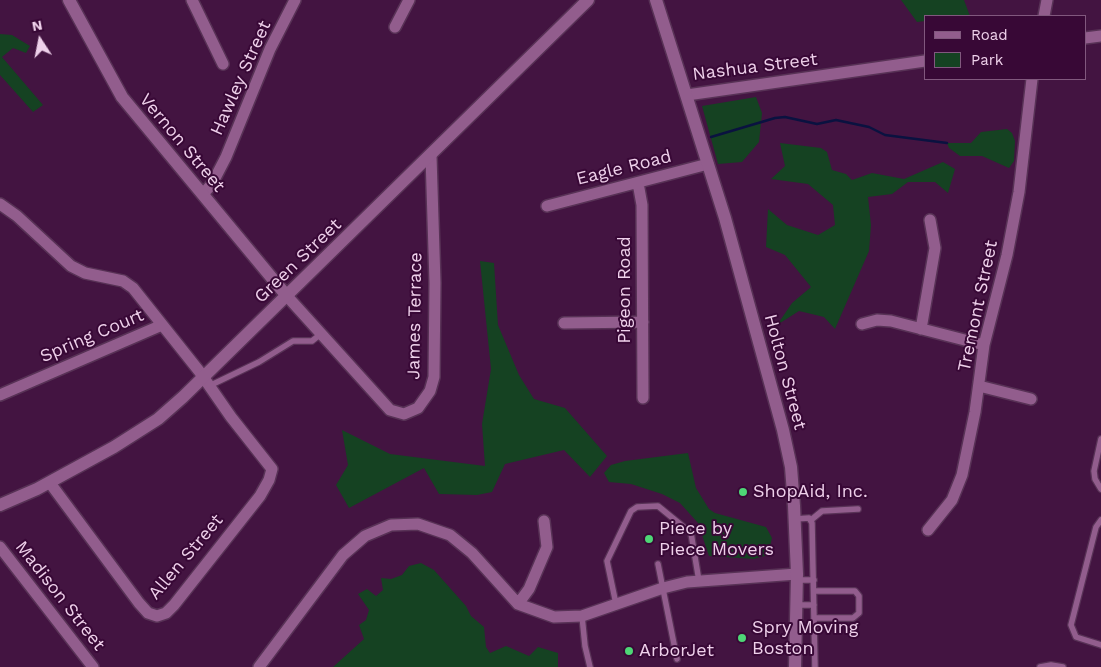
<!DOCTYPE html>
<html>
<head>
<meta charset="utf-8">
<style>
	body { margin:0 }
	#map { position:relative; width:1101px; height:667px; overflow:hidden; background:#431441; font-family:"Work Sans",sans-serif }
	canvas { display:block }
	.legend { position:absolute; left:924px; top:15px; width:162px; height:65px; box-sizing:border-box; background:#380836; border:1px solid #81587e; margin:0; padding:6px 9px; list-style:none; font-size:15px; color:#eed0ea }
	.legend li { display:flex; align-items:center; gap:10px; height:25px }
	.legend b { width:25px; border:1px solid #81587e }
	.north { position:absolute; left:15px; top:15px; width:50px; height:50px; -webkit-text-stroke:4px #380836; paint-order:stroke; rotate:349deg; font-size:14px; font-weight:700; line-height:20px; text-align:center; color:#eed0ea }
	.north::after { content:''; display:block; margin:auto; width:18px; height:22px; background:#eed0ea; clip-path:polygon(50% 0,100% 100%,50% 72%,0 100%) }
</style>
</head>
<body>
<div id="map">
<canvas width="1101" height="667"></canvas>
<ul class="legend">
<li><b style="height:6px;background:#925d8d"></b>Road</li>
<li><b style="height:14px;background:#154222"></b>Park</li>
</ul>
<div class="north">N</div>
</div>
<script>
const ctx = document.querySelector('canvas').getContext('2d');
ctx.lineJoin = 'round';
function fill(path, color) { ctx.fillStyle = color; ctx.fill(path, 'evenodd'); }
const toPath = rows => new Path2D(rows.map(r => 'M' + r).join(''));
function strokePath(path, color, width, dash) { ctx.strokeStyle = color; ctx.lineWidth = width; ctx.lineCap = dash ? 'butt' : 'round'; ctx.setLineDash(dash || []); ctx.stroke(path); }
function drawText(font, color, halo, rows, align = 'center') {
  ctx.font = font + ' "Work Sans",sans-serif'; ctx.lineWidth = 4; ctx.setLineDash([]); ctx.textBaseline = 'middle'; ctx.strokeStyle = halo; ctx.fillStyle = color; for (const [text, x, y, turn = 0] of rows) {
    ctx.save(); ctx.translate(x, y); ctx.rotate((+turn || 0) * Math.PI / 180); ctx.textAlign = isNaN(turn) ? turn : align; if (halo) ctx.strokeText(text, 0, 0); ctx.fillText(text, 0, 0); ctx.restore();
  }
}
fill(toPath([
	[901,0,964,0,970,16,925,16,925,21,917,22],
	[0,34,12,35,30,46,26,53,13,48,2,57,43,105,33,112,0,75],
	[756,97,762,113,759,142,742,162,718,164,702,106],
	[1007,129,1012,133,1015,141,1014,161,1009,168,982,156,960,156,949,148,947,143,971,143,981,132],
	[780,143,821,148,827,152,832,170,846,174,852,180,872,173,904,179,943,162,955,169,948,193,935,182,908,182,892,194,868,197,871,225,869,251,835,329,824,317,799,311,777,325,792,303,811,287,785,255,766,247,768,209,787,225,818,235,835,225,833,205,808,184,771,179,785,166],
	[480,261,494,263,498,325,519,375,534,399,565,408,607,456,590,477,564,450,505,464,492,492,477,495,439,494,424,468,349,508,336,485,348,465,342,430,390,454,485,466,482,424,491,369],
	[688,453,696,488,709,509,715,513,766,527,772,538,768,555,754,559,709,556,698,523,680,503,662,494,631,484,609,482,604,473,611,465,625,461],
	[421,563,434,570,466,606,471,616,484,627,486,647,490,653,506,646,529,656,538,647,558,653,558,667,333,667,364,639,359,625,366,620,369,610,358,594,367,589,376,596,383,590,381,578,391,579,402,575,409,566]
]), '#154222');
strokePath(toPath([
	[711,137,775,118,785,117,817,124,836,120,869,127,885,135,947,143]
]), '#0a1240', 2.5);
const lane = toPath([
	[209,386,259,362,293,341,312,341,322,333],
	[1101,439,1094,471,1095,479,1101,489],
	[795,519,809,518,812,523,815,667],
	[811,520,822,511,858,509],
	[1101,520,1096,527,1071,625,1076,637,1101,645],
	[658,564,677,659],
	[797,580,814,580],
	[814,591,855,591,859,596,859,613,853,618,814,618],
	[616,604,607,561,631,511,637,507,658,506,691,533,699,581],
	[796,605,814,605],
	[582,616,585,646,590,667],
	[1040,667,1051,665,1063,667]
]);
const street = toPath([
	[192,0,223,64],
	[1044,16,1047,0],
	[395,27,409,0],
	[1085,38,1101,36],
	[687,95,925,61],
	[638,183,642,205,643,398],
	[203,194,212,184,226,157,270,49,295,0],
	[0,204,17,216,71,266,85,273,123,281,133,288,199,371,231,417,272,469,269,480,260,496,174,605,166,613,157,616,148,613,139,603,50,483],
	[547,206,708,164],
	[286,295,390,410,404,414,418,408,430,391,434,377,435,283,431,156],
	[564,323,643,322],
	[862,324,877,320,891,321,984,345],
	[921,329,935,248,930,220],
	[979,386,1031,399],
	[0,395,162,325],
	[928,530,952,500,962,475,975,412,984,345,1007,255,1019,192,1032,79],
	[0,547,93,667],
	[518,604,529,589,547,547,544,521],
	[259,667,343,555,365,536,391,525,418,524,450,535,472,553,518,604,554,617,582,616,663,588,687,582,797,574]
]);
const secondary = toPath([
	[69,0,122,97,286,295],
	[656,0,725,218,783,430,791,467,794,506,797,574,795,667],
	[0,505,37,489,114,447,158,419,183,397,588,0]
]);
strokePath(lane, '#583256', 8);
strokePath(street, '#583256', 14);
strokePath(secondary, '#583256', 15);
strokePath(lane, '#925d8d', 5.5);
strokePath(street, '#925d8d', 11);
strokePath(secondary, '#925d8d', 12);
for (const [x, y, r, color] of [
	[743,492,5,"#4ed676"],
	[649,539,5,"#4ed676"],
	[742,638,5,"#4ed676"],
	[629,651,5,"#4ed676"]
]) { const dot = new Path2D(); dot.arc(x, y, r, 0, 2 * Math.PI); ctx.fillStyle = color; ctx.fill(dot); strokePath(dot, '#380836', 2); }
drawText('18px', '#eed0ea', '#380836', [
	["Nashua Street",755,67,-7],
	["Hawley Street",241,78,-66],
	["Vernon Street",182,143,50],
	["Eagle Road",624,168,-14],
	["Green Street",298,261,-44],
	["Pigeon Road",625,290,-90],
	["Tremont Street",978,306,-78],
	["James Terrace",415,316,-89],
	["Spring Court",92,336,-23],
	["Holton Street",785,372,75],
	["Allen Street",186,557,-50],
	["Madison Street",60,596,52]
]);
drawText('18px', '#eed0ea', '#380836', [
	["ShopAid, Inc.",753,492],
	["Piece by",659,529],
	["Piece Movers",659,550],
	["Spry Moving",752,628],
	["Boston",752,649],
	["ArborJet",639,651]
], 'left');
</script>
</body>
</html>
